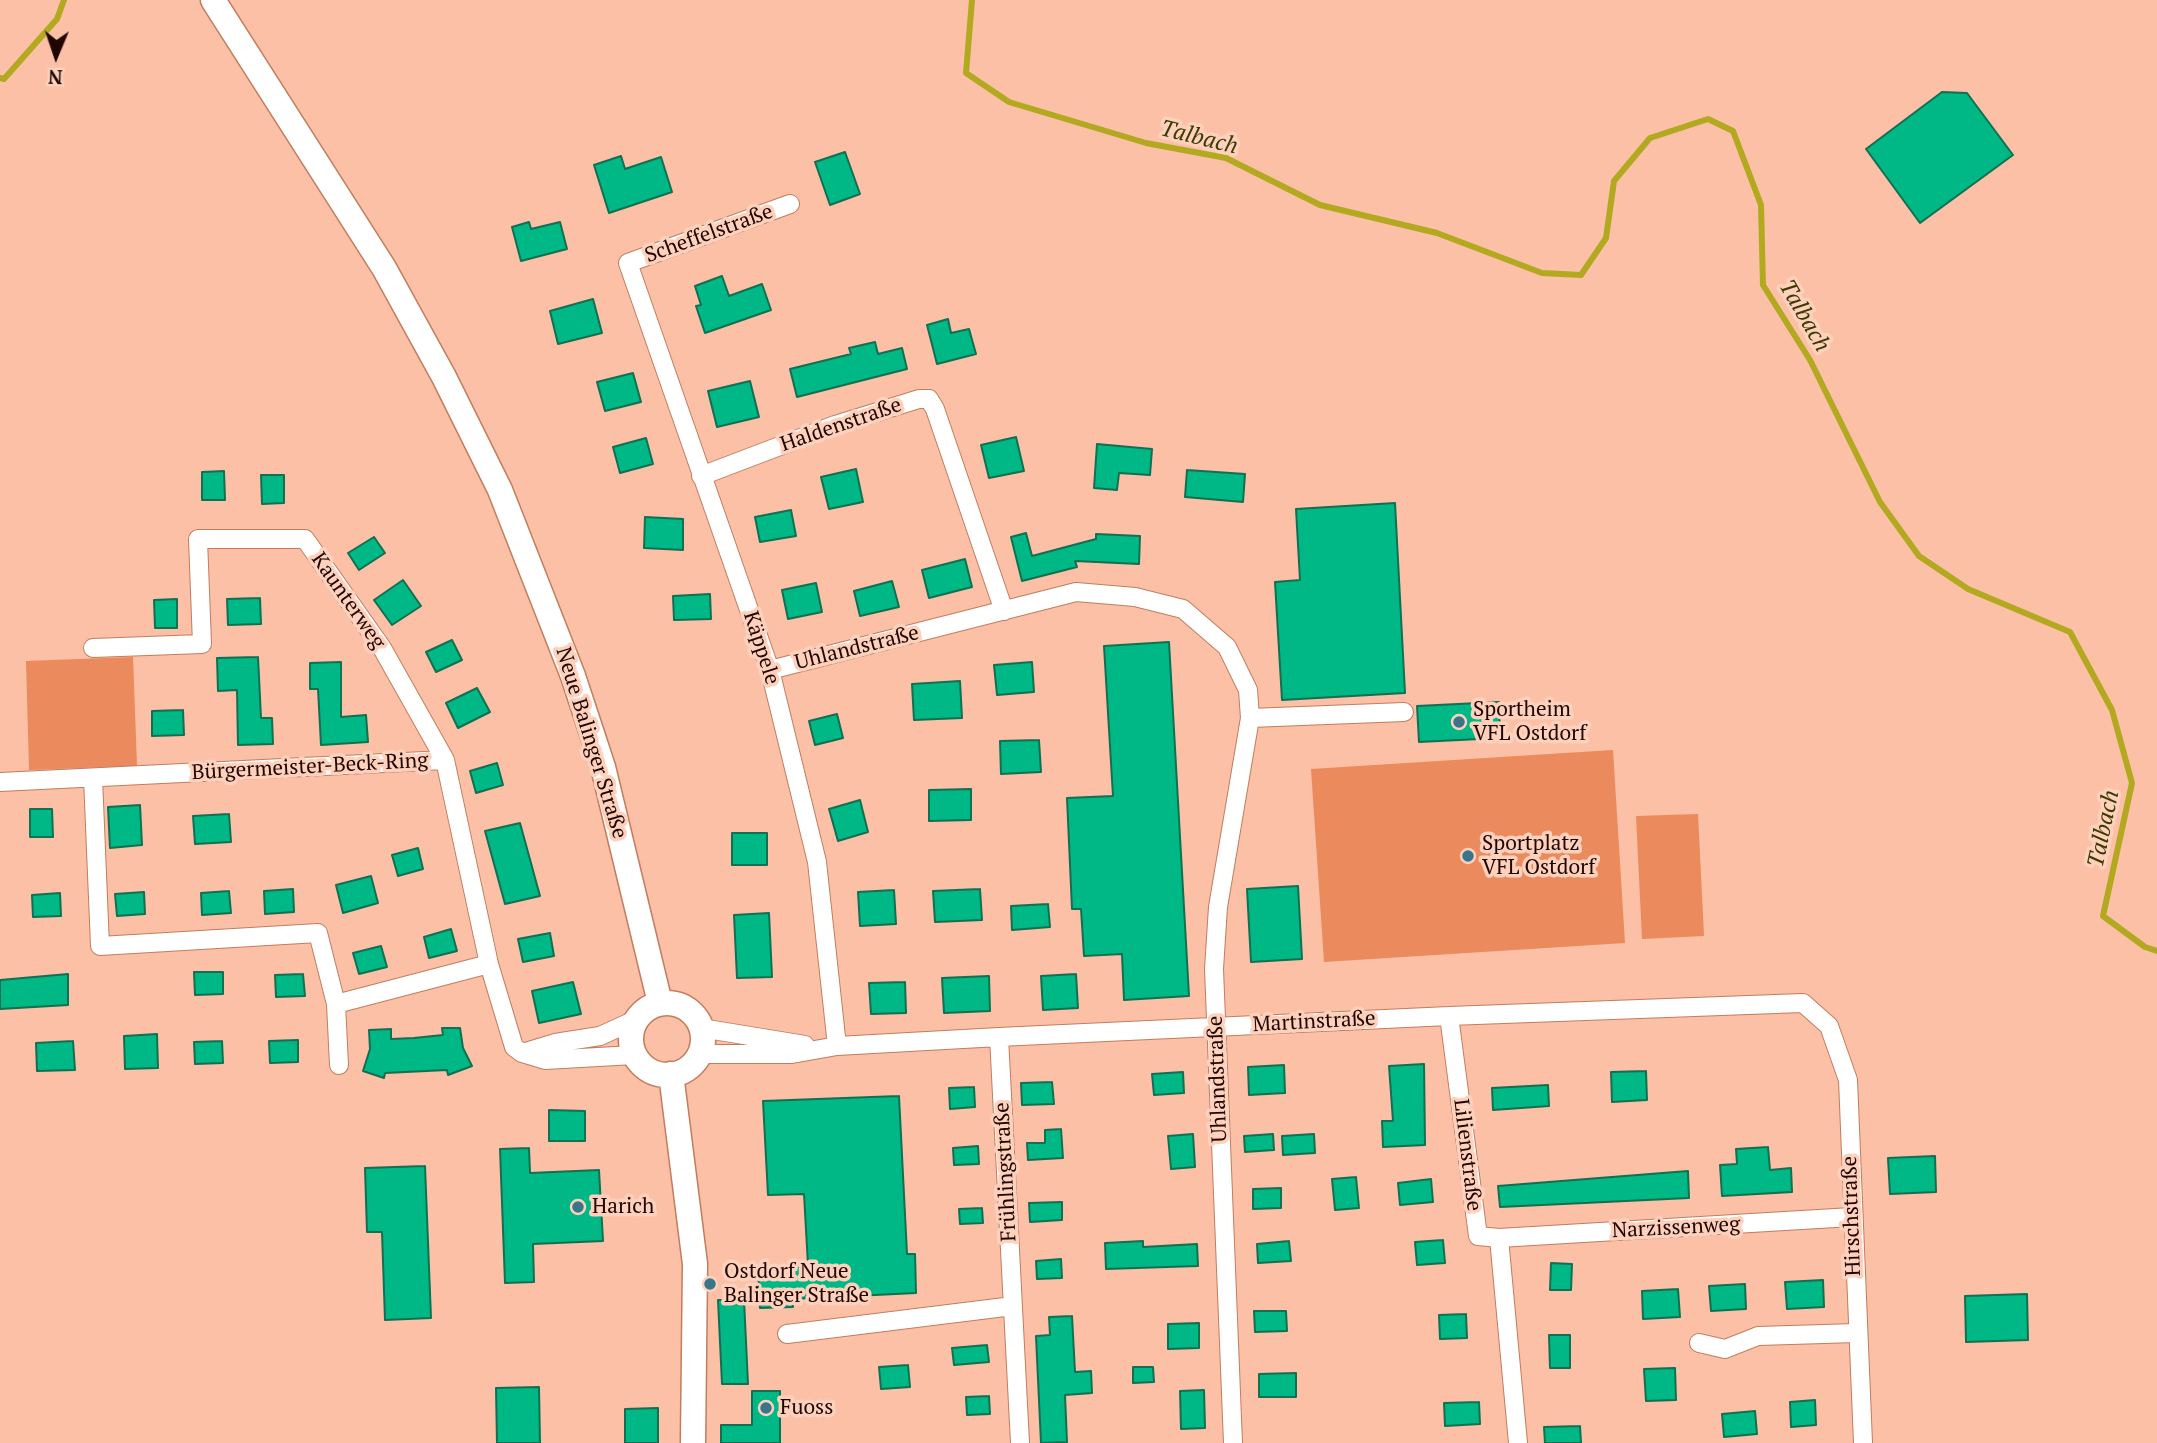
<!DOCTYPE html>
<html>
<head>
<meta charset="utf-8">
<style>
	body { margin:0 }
	#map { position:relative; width:2157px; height:1443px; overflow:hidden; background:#fbc0a5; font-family:"PT Serif",serif }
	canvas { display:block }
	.north { position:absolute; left:21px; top:21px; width:70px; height:70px; -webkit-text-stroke:5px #fed1bd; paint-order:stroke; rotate:182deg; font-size:19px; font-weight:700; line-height:28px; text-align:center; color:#1f0600 }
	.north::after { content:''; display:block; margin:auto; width:24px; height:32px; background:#1f0600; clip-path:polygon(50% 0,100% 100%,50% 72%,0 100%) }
</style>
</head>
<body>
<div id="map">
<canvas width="2157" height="1443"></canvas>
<div class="north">N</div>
</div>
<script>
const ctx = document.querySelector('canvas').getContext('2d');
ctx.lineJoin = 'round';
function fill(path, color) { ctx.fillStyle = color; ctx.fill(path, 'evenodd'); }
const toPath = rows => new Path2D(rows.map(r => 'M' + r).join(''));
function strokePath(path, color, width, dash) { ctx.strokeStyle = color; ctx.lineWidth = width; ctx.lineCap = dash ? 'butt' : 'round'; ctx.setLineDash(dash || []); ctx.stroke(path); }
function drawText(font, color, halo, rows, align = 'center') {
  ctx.font = font + ' "PT Serif",serif'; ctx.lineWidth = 7; ctx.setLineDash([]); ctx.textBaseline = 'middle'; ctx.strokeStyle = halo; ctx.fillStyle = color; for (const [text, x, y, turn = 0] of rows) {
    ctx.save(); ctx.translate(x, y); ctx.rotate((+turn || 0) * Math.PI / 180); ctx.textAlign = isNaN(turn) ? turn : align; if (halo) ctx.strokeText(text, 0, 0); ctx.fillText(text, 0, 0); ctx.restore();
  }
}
fill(toPath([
	[133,657,137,766,29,770,26,661],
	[1613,750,1625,943,1324,962,1311,769],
	[1698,814,1704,936,1642,939,1636,816]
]), '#ea8a5d');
strokePath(toPath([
	[972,0,966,73,1009,102,1146,143,1226,158,1320,205,1437,233,1542,273,1581,275,1606,238,1614,181,1650,138,1708,119,1733,131,1761,205,1763,285,1810,360,1880,502,1919,556,1968,589,2070,632,2112,710,2132,783,2103,916,2145,947,2157,951],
	[0,78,4,79,57,19,64,0]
]), '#b3a920', 6);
const building = toPath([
	[1942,92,1967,93,2013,155,1920,223,1866,149,1942,92],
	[845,152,860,194,830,205,815,162,845,152],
	[621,156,625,169,661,157,672,192,609,213,594,165,621,156],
	[529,222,531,229,560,222,567,249,521,261,512,227,529,222],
	[722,276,729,296,762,284,771,310,705,333,696,306,701,305,695,286,722,276],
	[593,299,602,333,558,344,550,311,593,299],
	[948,319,951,333,969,329,976,354,937,364,927,325,948,319],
	[875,342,878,354,902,348,907,369,797,397,790,369,851,354,849,348,875,342],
	[633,373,641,402,605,411,597,382,633,373],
	[750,381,759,417,717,427,708,391,750,381],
	[1016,437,1024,471,989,478,981,445,1016,437],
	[646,438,653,464,620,473,613,447,646,438],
	[1097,444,1152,449,1150,475,1119,473,1117,490,1094,488,1097,444],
	[856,469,863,502,829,509,821,477,856,469],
	[1187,470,1245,474,1243,502,1185,497,1187,470],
	[224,471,225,500,202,500,202,472,224,471],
	[261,475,284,475,284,503,262,504,261,475],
	[1395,503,1405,693,1282,700,1275,582,1300,580,1296,509,1395,503],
	[791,510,796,536,760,542,755,517,791,510],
	[645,517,683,519,683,550,644,548,645,517],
	[1026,533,1032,556,1096,539,1096,534,1140,536,1139,564,1075,561,1077,567,1022,581,1011,537,1026,533],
	[374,537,385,553,359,570,348,553,374,537],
	[965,559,972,587,929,598,922,570,965,559],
	[403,580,421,606,392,625,374,600,403,580],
	[892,581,899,607,860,616,854,591,892,581],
	[816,583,822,612,788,619,782,590,816,583],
	[710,594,711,619,674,620,673,596,710,594],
	[260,598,261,624,228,625,227,599,260,598],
	[177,599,177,628,155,628,154,600,177,599],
	[452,640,462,660,436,672,426,652,452,640],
	[1169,642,1189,996,1124,1000,1122,954,1084,956,1081,909,1072,909,1067,798,1113,796,1104,646,1169,642],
	[258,657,261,718,272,718,273,744,238,745,237,690,218,691,217,658,258,657],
	[341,662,341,717,366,715,368,742,321,745,318,689,310,689,310,663,341,662],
	[1032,662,1034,692,997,695,994,665,1032,662],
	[960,681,962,718,914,720,912,684,960,681],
	[477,688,490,712,458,728,446,703,477,688],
	[1499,702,1500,738,1419,742,1417,706,1499,702],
	[183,710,184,735,152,736,152,711,183,710],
	[837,714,843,738,815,745,809,721,837,714],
	[1039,740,1041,772,1001,774,1000,741,1039,740],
	[497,763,503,785,476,793,470,771,497,763],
	[971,789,971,820,929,821,929,790,971,789],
	[860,800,868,832,838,841,829,809,860,800],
	[140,805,142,845,110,848,108,807,140,805],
	[30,809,52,809,53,837,30,837,30,809],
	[229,814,231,842,195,844,193,816,229,814],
	[520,823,540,896,505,904,485,831,520,823],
	[732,833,767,833,767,865,732,865,732,833],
	[418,848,423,869,398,876,392,855,418,848],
	[371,876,378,903,343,913,336,885,371,876],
	[1298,886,1302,959,1251,962,1247,889,1298,886],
	[293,889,294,912,265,914,264,891,293,889],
	[980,889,982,920,935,922,933,891,980,889],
	[894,890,896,924,860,926,858,892,894,890],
	[229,891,231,913,202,915,201,893,229,891],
	[144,892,145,914,117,916,115,894,144,892],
	[60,893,61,916,33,917,32,895,60,893],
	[1048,904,1050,927,1012,930,1011,906,1048,904],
	[769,913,772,977,737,978,734,915,769,913],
	[451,929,457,951,429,958,424,937,451,929],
	[550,933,554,956,523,962,518,939,550,933],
	[381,946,387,967,359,974,353,953,381,946],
	[194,972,223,972,223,994,195,995,194,972],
	[68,974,68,1005,0,1009,0,980,68,974],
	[303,974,305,996,276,997,275,975,303,974],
	[1076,974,1078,1008,1043,1010,1041,976,1076,974],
	[989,976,990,1011,944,1013,942,978,989,976],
	[573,982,581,1014,539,1023,532,991,573,982],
	[905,982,906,1013,871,1014,869,983,905,982],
	[442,1028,460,1028,463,1048,472,1066,448,1075,447,1070,385,1073,384,1078,363,1071,370,1049,369,1030,391,1029,391,1039,414,1038,443,1035,442,1028],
	[157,1034,158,1068,125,1069,124,1036,157,1034],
	[298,1040,298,1062,270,1063,269,1041,298,1040],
	[73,1041,75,1070,37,1071,36,1043,73,1041],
	[222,1041,223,1063,195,1064,194,1042,222,1041],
	[1424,1064,1425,1145,1383,1147,1382,1121,1393,1121,1389,1066,1424,1064],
	[1284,1065,1285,1093,1249,1095,1248,1067,1284,1065],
	[1646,1071,1647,1100,1612,1102,1611,1072,1646,1071],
	[1183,1072,1184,1093,1154,1095,1152,1074,1183,1072],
	[1052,1082,1054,1104,1022,1105,1021,1083,1052,1082],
	[1548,1085,1549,1106,1493,1110,1492,1088,1548,1085],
	[974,1087,975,1107,950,1109,949,1088,974,1087],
	[899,1096,907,1254,915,1254,916,1293,793,1299,793,1307,760,1308,758,1267,808,1265,804,1194,768,1195,763,1101,899,1096],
	[549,1110,585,1111,585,1141,549,1141,549,1110],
	[1061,1129,1063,1158,1028,1160,1027,1143,1045,1143,1045,1130,1061,1129],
	[1193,1134,1195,1167,1171,1169,1168,1136,1193,1134],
	[1273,1134,1274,1150,1245,1152,1244,1136,1273,1134],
	[1314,1134,1315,1153,1283,1155,1282,1136,1314,1134],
	[978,1146,979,1164,954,1165,953,1148,978,1146],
	[1768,1147,1770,1170,1791,1168,1792,1192,1722,1196,1720,1165,1737,1164,1736,1149,1768,1147],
	[529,1148,530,1173,599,1170,603,1241,533,1244,534,1282,505,1283,500,1149,529,1148],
	[1935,1156,1936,1192,1890,1194,1888,1158,1935,1156],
	[425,1166,431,1318,385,1320,382,1232,367,1232,365,1168,425,1166],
	[1688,1171,1689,1198,1500,1207,1498,1186,1688,1171],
	[1356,1177,1359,1208,1335,1210,1332,1179,1356,1177],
	[1431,1179,1433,1202,1400,1205,1398,1183,1431,1179],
	[1281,1188,1281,1208,1253,1209,1253,1189,1281,1188],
	[1062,1202,1062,1220,1030,1222,1029,1203,1062,1202],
	[982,1208,983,1223,960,1224,959,1209,982,1208],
	[1443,1240,1445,1263,1417,1265,1415,1242,1443,1240],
	[1143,1241,1143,1247,1197,1244,1198,1266,1106,1269,1105,1243,1143,1241],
	[1289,1241,1291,1261,1258,1263,1257,1244,1289,1241],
	[1061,1259,1062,1278,1037,1279,1036,1261,1061,1259],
	[1551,1263,1572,1264,1571,1290,1550,1290,1551,1263],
	[1823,1280,1824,1307,1787,1309,1785,1282,1823,1280],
	[1745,1284,1746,1309,1711,1311,1709,1286,1745,1284],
	[1678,1289,1680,1317,1643,1319,1642,1291,1678,1289],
	[2027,1294,2028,1340,1966,1342,1965,1296,2027,1294],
	[718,1300,744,1300,748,1384,722,1384,718,1300],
	[1254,1311,1286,1311,1287,1331,1255,1332,1254,1311],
	[1466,1314,1467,1338,1440,1339,1439,1315,1466,1314],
	[1072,1316,1075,1372,1091,1371,1092,1393,1065,1395,1067,1442,1041,1443,1036,1336,1050,1335,1049,1317,1072,1316],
	[1199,1323,1199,1348,1168,1349,1168,1324,1199,1323],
	[1549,1335,1570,1335,1570,1368,1550,1368,1549,1335],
	[987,1345,989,1362,954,1365,952,1348,987,1345],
	[908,1365,910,1387,881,1389,879,1367,908,1365],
	[1133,1367,1153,1367,1154,1382,1133,1383,1133,1367],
	[1675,1368,1676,1400,1646,1401,1644,1369,1675,1368],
	[1296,1373,1296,1397,1259,1397,1259,1374,1296,1373],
	[539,1387,540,1443,497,1443,496,1388,539,1387],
	[1204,1390,1205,1428,1181,1429,1180,1391,1204,1390],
	[752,1391,780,1391,780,1443,721,1443,721,1425,752,1425,752,1391],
	[989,1396,990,1414,967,1415,966,1397,989,1396],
	[1815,1400,1816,1425,1791,1427,1790,1402,1815,1400],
	[1479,1402,1480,1424,1445,1426,1444,1403,1479,1402],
	[658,1408,658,1443,625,1443,625,1409,658,1408],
	[1755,1411,1757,1434,1724,1437,1722,1414,1755,1411],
	[1580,1426,1581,1443,1545,1443,1544,1427,1580,1426]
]);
fill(building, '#00b886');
strokePath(building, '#107051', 2);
const minor = toPath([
	[790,204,628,263,770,670,817,862,837,1046],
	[701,476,835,425,919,399,929,399,935,409,1004,611],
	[93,648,202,644,198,539,305,539,382,648,445,760],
	[770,670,1076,592,1135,597,1183,609,1227,647,1248,690,1250,718,1218,907,1214,969,1233,1443],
	[1250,718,1404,712],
	[93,778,100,946,318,933,336,1004,489,964],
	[0,782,445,760,489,964,514,1047,522,1053,545,1060,634,1055],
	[336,1004,339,1065],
	[1449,1016,1478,1236,1499,1238,1518,1443],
	[701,1028,805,1045],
	[999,1037,1020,1443],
	[522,1053,555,1043,600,1036,635,1020],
	[700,1054,792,1054,837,1046,999,1037,1449,1016,1803,1003,1829,1026,1848,1080,1863,1443],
	[1499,1238,1852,1217],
	[787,1334,1013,1306],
	[1699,1343,1725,1349,1758,1336,1856,1333]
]);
const secondary = toPath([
	[213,0,384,268,444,377,500,490,573,676,603,767,660,1003],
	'631 1039a36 36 0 1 1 72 0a36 36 0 1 1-72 0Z',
	[671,1074,695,1264,693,1443]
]);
strokePath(minor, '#c27d5e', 20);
strokePath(secondary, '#c27d5e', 27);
strokePath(minor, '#fff', 18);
strokePath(secondary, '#fff', 24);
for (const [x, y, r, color] of [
	[1459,722,7,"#39768c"],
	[1468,856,7,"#39768c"],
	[578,1207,7,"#39768c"],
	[710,1284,7,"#39768c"],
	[766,1408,7,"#39768c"]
]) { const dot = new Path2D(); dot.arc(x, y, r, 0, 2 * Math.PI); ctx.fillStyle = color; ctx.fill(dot); strokePath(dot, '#fed1bd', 2.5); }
drawText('21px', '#1f0600', '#fed1bd', [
	["Scheffelstraße",709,234,-20],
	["Haldenstraße",841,425,-19],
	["Kaunterweg",348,601,55],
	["Käppele",761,648,72],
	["Uhlandstraße",857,648,-14],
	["Neue Balinger Straße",591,743,73],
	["Bürgermeister-Beck-Ring",310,767,-3],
	["Martinstraße",1314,1022,-3],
	["Uhlandstraße",1218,1079,-92],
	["Lilienstraße",1467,1155,83],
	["Frühlingstraße",1006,1172,-93],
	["Hirschstraße",1852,1216,-92],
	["Narzissenweg",1676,1228,-3]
]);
drawText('21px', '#1f0600', '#fed1bd', [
	["Sportheim",1473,710],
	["VFL Ostdorf",1473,734],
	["Sportplatz",1482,844],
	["VFL Ostdorf",1482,868],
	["Harich",592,1207],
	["Ostdorf Neue",724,1272],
	["Balinger Straße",724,1296],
	["Fuoss",780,1408]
], 'left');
drawText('italic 23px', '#3e3a03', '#fed1bd', [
	["Talbach",1199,138,14],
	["Talbach",1804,316,60],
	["Talbach",2104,829,-78]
]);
</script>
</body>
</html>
